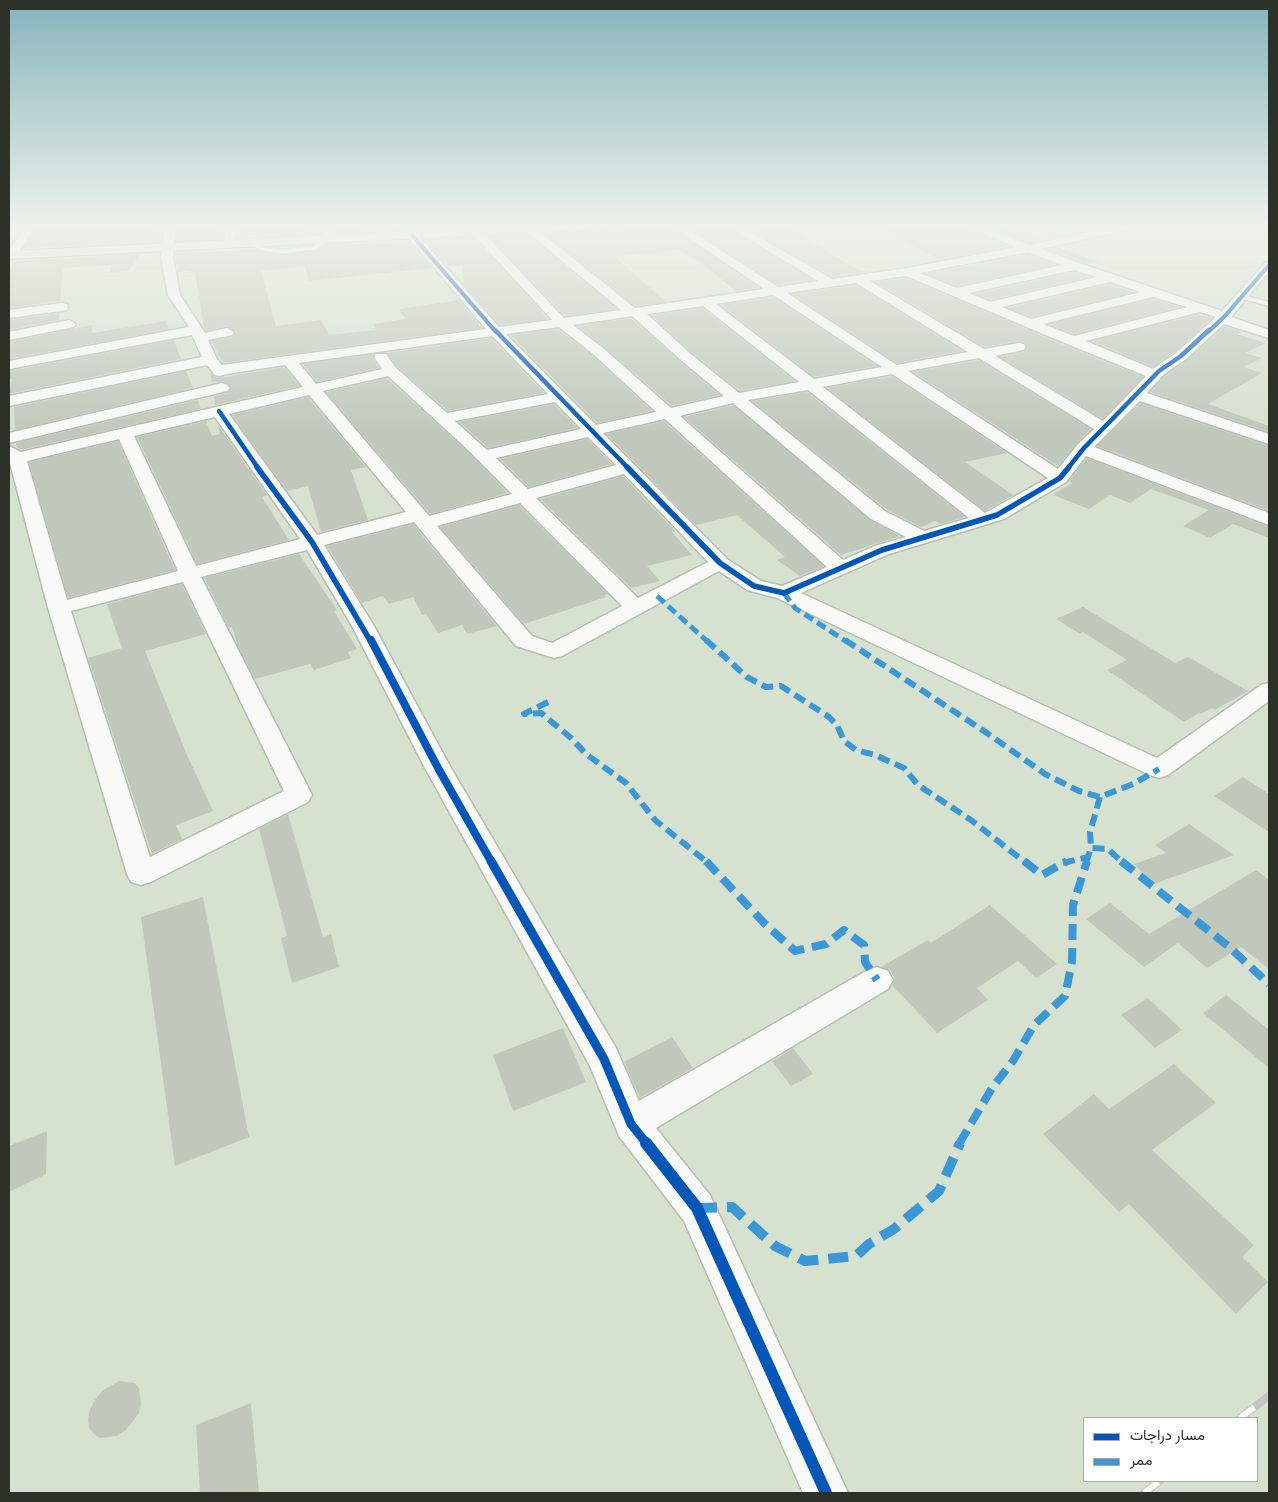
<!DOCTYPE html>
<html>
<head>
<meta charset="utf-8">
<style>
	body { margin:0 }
	#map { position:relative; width:1278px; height:1502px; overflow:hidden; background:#d7e1d0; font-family:"IBM Plex Serif",Vazirmatn,serif }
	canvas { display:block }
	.frame { position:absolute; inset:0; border:10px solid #2c3227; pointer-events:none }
	.legend { position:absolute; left:1083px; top:1417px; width:175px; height:65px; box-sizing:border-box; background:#fff; border:1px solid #abada9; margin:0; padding:6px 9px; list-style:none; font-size:15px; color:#2c3227 }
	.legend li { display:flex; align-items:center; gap:10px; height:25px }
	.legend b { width:25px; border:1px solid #abada9 }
</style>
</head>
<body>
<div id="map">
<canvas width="1278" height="1502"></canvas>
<div class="frame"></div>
<ul class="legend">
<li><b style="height:6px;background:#0057b8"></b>مسار دراجات</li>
<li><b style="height:6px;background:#3c97d6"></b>ممر</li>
</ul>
</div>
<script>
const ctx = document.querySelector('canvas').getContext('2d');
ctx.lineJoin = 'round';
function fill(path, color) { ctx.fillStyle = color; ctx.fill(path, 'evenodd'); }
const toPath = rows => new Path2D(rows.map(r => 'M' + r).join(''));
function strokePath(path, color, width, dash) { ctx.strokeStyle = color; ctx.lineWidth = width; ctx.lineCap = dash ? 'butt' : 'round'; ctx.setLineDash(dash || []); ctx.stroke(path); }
fill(toPath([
	[38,224,163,224,150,242,23,248],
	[178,224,224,224,223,239,176,241],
	[238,224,305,224,319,234,237,238],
	[322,224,399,224,412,227,413,229,337,233],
	[666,224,759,288,736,291,702,264,679,250,614,256,666,302,636,306,545,234,622,230],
	[683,224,722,224,813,280,778,285],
	[739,224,782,224,846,263,864,272,832,277],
	[874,224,960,224,962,228,1010,246,939,260],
	[981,224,999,224,1040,241,1030,243],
	[527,235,617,309,565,316,490,237],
	[474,237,548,319,500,325,464,285,462,265,448,266,425,240],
	[409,241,432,268,309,281,305,266,261,271,276,326,321,320,329,335,376,330,373,324,405,319,399,309,459,300,482,328,223,363,211,341,232,337,236,332,227,326,206,331,204,328,195,272,189,273,189,271,178,272,175,253,253,249,263,253,283,256,317,251,326,245],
	[1058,247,1099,262,1089,264,1048,249],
	[141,254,129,271,110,273,112,265,63,268,60,301,9,308,9,271,15,261],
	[1028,254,1055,265,957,286,927,274],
	[1074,272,1090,277,990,300,975,294],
	[906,278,1066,346,1143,377,1103,419,1000,357,1024,352,1028,346,1024,342,1019,341,984,347,876,282],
	[1110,284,1134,292,1031,317,1008,308],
	[856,285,963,351,897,363,792,294],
	[773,297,877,366,814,377,721,305],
	[1153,299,1180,307,1074,334,1049,324],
	[702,308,795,381,740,391,693,354,651,315],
	[59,313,59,320,9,330,9,320],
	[1200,314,1212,318,1175,352,1153,367,1092,341],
	[631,318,681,362,720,395,672,406,604,347,578,326],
	[166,321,169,329,9,359,9,342,92,325,92,333],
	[1224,326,1242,332,1237,334,1266,343,1245,353,1262,358,1243,367,1262,373,1208,404,1269,426,1269,432,1150,392,1165,375,1187,360],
	[558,329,592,355,652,411,597,423,510,335],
	[491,338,544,393,448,411,397,367,387,353],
	[174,340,181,359,9,394,12,379,9,379,9,371],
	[373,354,372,358,379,368,317,382,303,364],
	[979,360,1091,429,1077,443,1058,466,913,372],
	[284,367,300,386,215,405,214,396,227,393,232,388,223,381,212,383,210,372,215,377,221,378],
	[186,371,193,388,15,430,14,407],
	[892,376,1007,453,965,462,1013,495,985,511,827,388],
	[387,378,467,451,508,493,430,514,326,392],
	[807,392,965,517,940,524,935,521,921,527,886,509,752,401],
	[308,397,366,467,351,470,368,520,321,532,308,486,287,491,232,415],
	[198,400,201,409,21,450,16,446,16,443],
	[1141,403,1269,446,1269,511,1097,446],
	[554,404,577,428,488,448,459,422],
	[733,405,870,520,900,536,841,555,684,417],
	[206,421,212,436,220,434,218,425,267,495,262,497,289,540,197,564,137,437],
	[664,421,824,566,800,576,777,560,785,557,737,515,696,525,607,434],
	[587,439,612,464,529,487,500,459],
	[118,441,175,570,68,598,29,462],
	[1087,458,1269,527,1269,538,1233,524,1210,538,1183,526,1209,510,1151,489,1130,503,1110,495,1089,509,1053,495,1072,483,1069,481],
	[623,476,675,531,672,532,692,555,647,566,660,581,631,588,540,499],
	[519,505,608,594,604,595,606,597,524,624,440,527],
	[413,524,497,626,467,634,462,625,438,633,426,614,422,615,413,597,389,604,383,596,362,603,327,546],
	[299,554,337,610,334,611,357,649,348,652,351,658,314,670,310,664,255,679,238,647,232,627,229,628,204,578],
	[182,584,206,634,145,651,187,755,213,811,176,825,182,839,152,854,88,658,122,648,107,604],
	[1083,607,1175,663,1188,657,1248,691,1215,710,1212,708,1201,714,1199,713,1184,722,1107,670,1127,660,1083,632,1080,634,1056,619],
	[1243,777,1269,794,1269,832,1214,796],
	[288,814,323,937,331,934,339,967,292,983,281,938,287,936,259,829],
	[1189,824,1234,855,1154,884,1134,864,1166,853,1155,845],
	[1256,870,1269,880,1269,969,1241,947,1207,968,1178,943,1144,967,1086,919,1110,903,1149,934],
	[203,897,249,1137,175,1166,141,917],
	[990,905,1057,964,1036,978,1018,961,977,988,988,1000,937,1033,892,985,895,979,890,970,881,967,928,940,931,943],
	[1226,995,1269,1030,1269,1068,1203,1013],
	[1148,998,1182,1030,1155,1048,1121,1015],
	[563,1028,586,1082,513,1111,493,1055],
	[672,1037,693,1068,640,1098,624,1062],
	[793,1048,813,1074,791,1086,772,1061],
	[1174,1064,1216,1103,1152,1150,1254,1245,1242,1257,1268,1282,1236,1314,1129,1204,1119,1212,1043,1134,1094,1094,1109,1109],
	[47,1131,46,1174,9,1192,9,1146],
	[119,1381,135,1383,139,1388,141,1404,139,1413,126,1430,117,1436,100,1438,94,1434,89,1428,88,1419,90,1409,95,1400,102,1391],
	[251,1403,259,1493,200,1493,196,1425]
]), '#c0c8bb');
const service = toPath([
	[327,237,332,238,317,249,283,254,263,251,245,243,248,241,266,248,283,250,313,246,327,237],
	[1242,295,1269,302,1269,306,1240,298,1240,296,1242,295]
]);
const minor = toPath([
	[26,224,36,224,16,257,9,258,9,251,26,224],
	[166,224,176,224,173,257,180,295,205,333,227,328,234,332,232,335,208,340,217,359,222,365,486,329,408,237,407,235,412,232,416,233,499,327,552,320,473,234,472,232,477,229,481,230,564,318,621,310,526,231,525,229,526,227,534,227,635,308,764,289,668,224,680,224,778,287,818,281,724,224,736,224,832,279,907,268,1017,247,963,226,962,224,976,224,1030,245,1124,224,1143,224,1138,227,1041,249,1079,263,1222,311,1265,263,1269,262,1269,272,1231,317,1269,330,1269,338,1224,324,1186,359,1164,374,1147,393,1269,434,1269,444,1140,401,1094,447,1269,513,1269,525,1086,456,1066,482,1004,519,889,554,801,593,1157,758,1261,685,1269,683,1269,701,1168,775,1159,778,1150,775,777,598,747,590,719,571,562,656,554,658,516,646,414,522,324,545,374,626,451,768,616,1048,639,1101,866,971,877,967,888,971,893,980,888,989,656,1128,710,1195,848,1493,803,1493,684,1221,619,1136,590,1066,425,768,352,626,307,550,201,577,312,795,308,802,151,882,141,885,131,882,127,874,48,608,9,459,9,446,21,452,303,387,285,365,226,374,220,376,215,375,207,365,9,406,9,396,202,357,192,335,9,369,9,361,189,327,168,295,161,257,166,224],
	[1028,252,1062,265,957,288,920,273,1028,252],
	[1074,270,1097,277,990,302,969,293,1074,270],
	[906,276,1067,344,1146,376,1103,421,995,356,1024,350,1026,347,1024,344,1019,343,984,349,870,281,906,276],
	[1110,282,1141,292,1031,319,1002,307,1110,282],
	[856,283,968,352,897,365,787,293,856,283],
	[773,295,882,367,814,379,716,304,773,295],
	[1153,297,1187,307,1074,336,1043,324,1153,297],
	[703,306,799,382,739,393,692,355,647,314,703,306],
	[1200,312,1216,317,1176,353,1153,369,1086,341,1200,312],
	[632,316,682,361,724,396,671,408,603,348,573,325,632,316],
	[559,327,593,354,656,412,596,425,506,334,559,327],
	[492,336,548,394,447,413,396,368,386,354,376,354,374,357,382,369,316,384,299,363,492,336],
	[979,358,1094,429,1078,444,1058,469,908,371,979,358],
	[892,374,1048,478,985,513,823,387,892,374],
	[388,376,468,450,512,494,429,516,323,391,388,376],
	[808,390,969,518,924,531,885,511,748,400,808,390],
	[309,395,406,512,317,535,229,414,309,395],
	[555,402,581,429,487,450,455,421,555,402],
	[733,403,871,519,906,537,875,546,843,560,680,416,733,403],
	[215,417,300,539,196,566,134,436,215,417],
	[665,419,827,567,782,586,761,581,727,559,603,433,665,419],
	[588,437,616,465,528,489,496,458,588,437],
	[119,439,178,571,67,600,27,461,119,439],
	[624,474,708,562,638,598,536,498,624,474],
	[520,503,622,606,552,643,532,636,437,526,520,503],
	[183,582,284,791,150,857,71,611,183,582],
	[226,224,236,224,234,246,226,246,224,244,226,224],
	[307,224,319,224,342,238,340,240,332,240,307,224],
	[424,224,440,224,464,231,465,233,460,236,425,226,424,224],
	[62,303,67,304,68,307,67,310,9,318,9,310,62,303],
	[69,320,76,324,74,327,9,340,9,332,69,320],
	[222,383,227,385,230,388,227,391,9,443,9,433,222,383]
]);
const primary = toPath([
	[556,224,628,224,622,228,9,259,9,251,556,224]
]);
strokePath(service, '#b5bdaf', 3);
strokePath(minor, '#b5bdaf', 3);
strokePath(primary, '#a2ad9a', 2);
fill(service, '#f9faf8');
fill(minor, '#f9faf8');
fill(primary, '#e5eae2');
const rail = toPath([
	[1240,1418,1269,1396],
	[1144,1493,1160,1481]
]);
strokePath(rail, '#c3c6c1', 8);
strokePath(rail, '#fff', 6, [18]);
strokePath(toPath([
	[784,593,795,608,847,642],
	[657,596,708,642]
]), '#3c97d6', 5, [10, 5]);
strokePath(toPath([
	[706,640,747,677,766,687,781,686,829,717,837,725,844,741,856,750,875,755,904,768,918,785,971,820,1026,863],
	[845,640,984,731,1045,774,1079,791,1100,797,1133,784,1159,769],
	[548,702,524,714,541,713,571,738,586,754,626,783,655,820,708,863],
	[1100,797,1090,832,1091,848,1108,849,1123,863],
	[1063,863,1088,857],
	[1086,863,1091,848]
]), '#3c97d6', 6, [12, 6]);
strokePath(toPath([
	[706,861,764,923,795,951,826,944,844,930,864,945,865,962,877,980],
	[1024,861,1042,875,1067,861],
	[1121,861,1228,946,1269,984],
	[959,1144,992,1088,1013,1061,1034,1025,1065,996,1072,962,1073,905,1087,861]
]), '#3c97d6', 8, [16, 8]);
strokePath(toPath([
	[697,1208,732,1207,775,1246,805,1261,856,1256,869,1244,894,1229,939,1191,960,1143]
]), '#3c97d6', 10, [20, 10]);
strokePath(toPath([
	[412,235,496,332],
	[1208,332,1225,316,1269,265]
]), '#0057b8', 4);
strokePath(toPath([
	[495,330,628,468],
	[219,411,258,468],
	[1068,468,1084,448,1159,371,1181,356,1209,330]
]), '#0057b8', 4.5);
strokePath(toPath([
	[257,467,312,542,371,642],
	[627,467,720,563,754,586,784,593,882,550,997,515,1060,478,1069,467]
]), '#0057b8', 5.5);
strokePath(toPath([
	[371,640,438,768,492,863]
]), '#0057b8', 8);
strokePath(toPath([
	[491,861,604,1059,631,1124,647,1144]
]), '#0057b8', 9);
strokePath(toPath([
	[646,1143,697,1208,826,1493]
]), '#0057b8', 12);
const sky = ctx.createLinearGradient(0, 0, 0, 434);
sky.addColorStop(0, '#86b4bc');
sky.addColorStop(0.52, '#edf2ea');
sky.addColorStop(1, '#edf2ea00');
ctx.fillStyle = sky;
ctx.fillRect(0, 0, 1278, 434);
</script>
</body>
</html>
